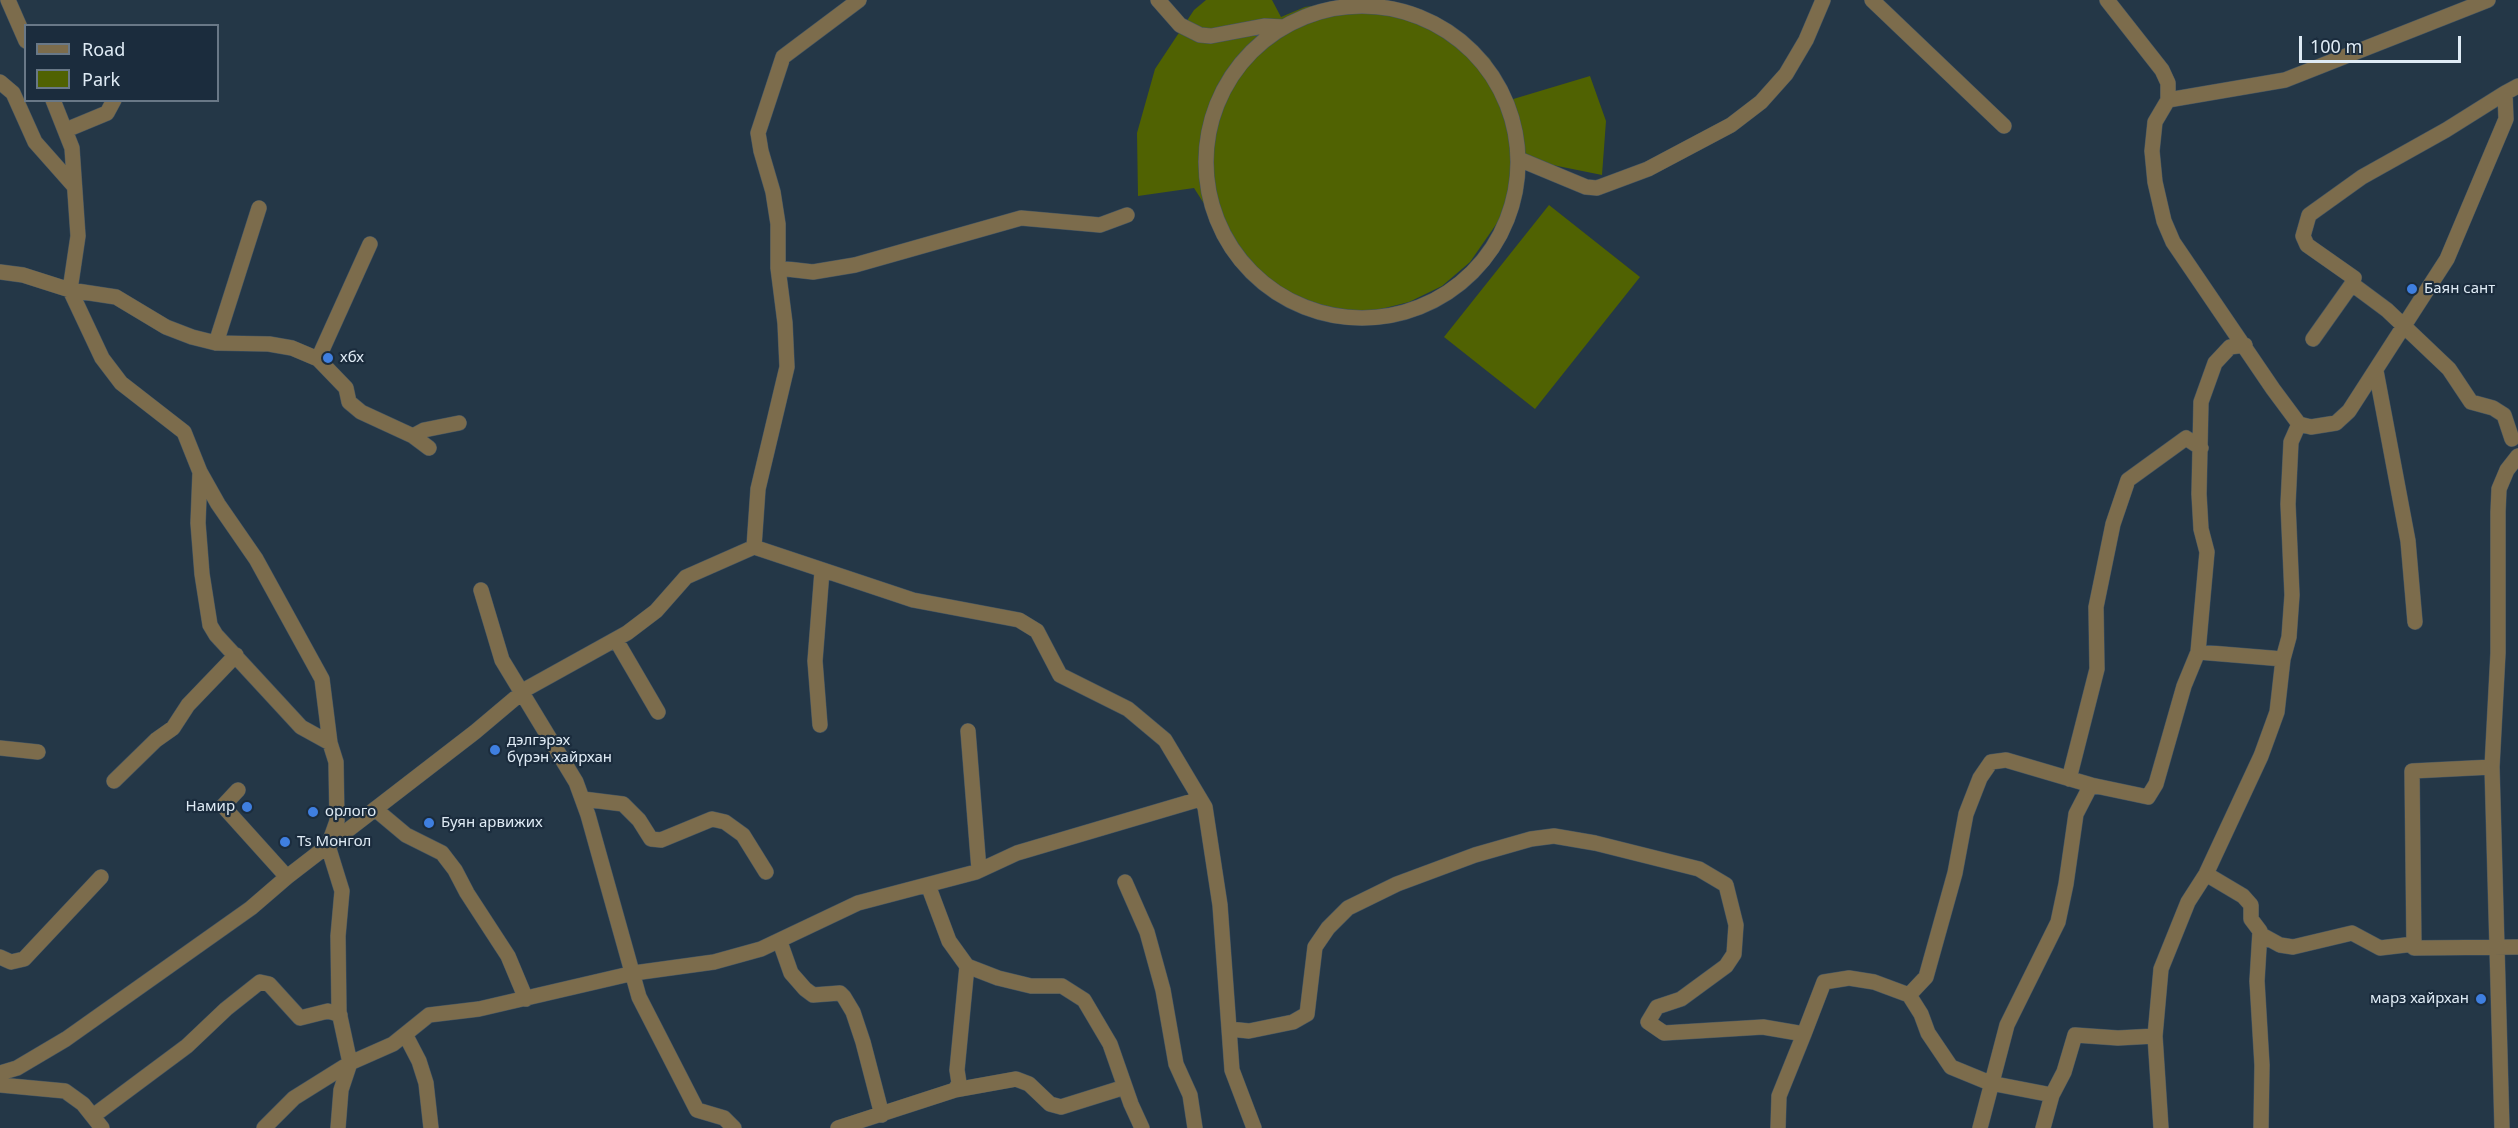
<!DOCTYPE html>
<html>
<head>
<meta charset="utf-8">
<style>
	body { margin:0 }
	#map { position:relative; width:2518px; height:1128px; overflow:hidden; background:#243747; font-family:"Noto Sans",sans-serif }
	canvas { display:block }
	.legend { position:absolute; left:24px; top:24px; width:195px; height:78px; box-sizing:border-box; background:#1b2c3d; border:2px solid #697887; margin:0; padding:8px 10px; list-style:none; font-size:18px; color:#dfebf5 }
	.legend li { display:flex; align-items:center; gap:12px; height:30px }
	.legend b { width:30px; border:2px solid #697887 }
	.scale { position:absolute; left:2299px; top:36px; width:162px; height:27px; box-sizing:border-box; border:3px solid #dfebf5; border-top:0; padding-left:8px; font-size:18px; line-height:21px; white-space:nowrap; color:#dfebf5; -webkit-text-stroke:4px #1b2c3d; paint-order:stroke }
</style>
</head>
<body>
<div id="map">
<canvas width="2518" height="1128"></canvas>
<ul class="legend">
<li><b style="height:8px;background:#7c6c4c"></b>Road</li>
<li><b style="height:16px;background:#506202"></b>Park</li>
</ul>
<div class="scale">100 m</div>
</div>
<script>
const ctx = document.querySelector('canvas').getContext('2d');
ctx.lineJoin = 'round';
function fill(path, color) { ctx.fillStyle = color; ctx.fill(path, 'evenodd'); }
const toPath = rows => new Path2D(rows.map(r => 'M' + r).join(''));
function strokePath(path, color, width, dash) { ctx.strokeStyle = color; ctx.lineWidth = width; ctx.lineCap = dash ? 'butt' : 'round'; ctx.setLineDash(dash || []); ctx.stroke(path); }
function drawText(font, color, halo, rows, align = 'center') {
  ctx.font = font + ' "Noto Sans",sans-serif'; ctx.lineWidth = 4.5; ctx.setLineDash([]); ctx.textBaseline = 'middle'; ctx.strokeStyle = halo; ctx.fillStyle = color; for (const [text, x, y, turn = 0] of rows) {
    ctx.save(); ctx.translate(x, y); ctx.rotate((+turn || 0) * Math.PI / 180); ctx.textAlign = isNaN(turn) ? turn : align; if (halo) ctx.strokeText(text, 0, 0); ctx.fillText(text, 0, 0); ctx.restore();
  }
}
fill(toPath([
	[1206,0,1272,0,1281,17,1305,7,1349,0,1365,0,1410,8,1459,31,1490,59,1510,100,1590,76,1606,121,1602,175,1518,158,1513,200,1470,262,1442,286,1409,302,1373,311,1336,310,1301,301,1268,284,1240,260,1194,188,1138,196,1137,133,1155,69,1194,10],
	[1549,205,1640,277,1535,409,1444,337]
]), '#506202');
const minor = toPath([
	[8,0,26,41],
	[1158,0,1180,25,1200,35,1211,36,1264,26,1284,27],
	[1872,0,2004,126],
	[2107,0,2162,70,2168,83,2168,100,2155,122,2152,151,2155,182,2164,221,2173,242,2273,389,2299,424,2311,427,2336,423,2349,411,2447,259,2506,119,2505,93,2518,86],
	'1206 162a156 156 0 1 1 312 0a156 156 0 1 1-312 0Z',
	[0,82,13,93,35,142,74,186],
	[2505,93,2446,130,2362,177,2309,215,2303,236,2307,245,2354,278,2352,284,2387,310,2449,369,2471,402,2493,408,2504,415,2512,439],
	[53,100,72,148,78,236,70,290,102,358,121,383,184,432,200,472,198,523,202,574,210,625,216,635,301,727,330,743],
	[2168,100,2285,80,2488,0],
	[66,130,107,113,114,100],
	[1521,160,1586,187,1597,188,1648,169,1731,125,1761,102,1786,74,1806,40,1823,0],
	[778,268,813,272,855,265,1021,218,1100,225,1127,215],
	[0,272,23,275,70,290,116,297,166,327,192,337,216,343,269,344,292,348,318,359,346,388,349,402,361,412,413,436,424,430,459,423],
	[2313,339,2352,284],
	[216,343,259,208],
	[318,359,370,244],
	[2376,371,2408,541,2415,622],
	[413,436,429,448],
	[200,472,218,504,256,559,322,679,330,743,336,762,337,821,328,846,342,891,338,936,339,1012,350,1063,294,1098,264,1128],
	[754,547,758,489,787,367,785,323,778,268,778,224,773,192,761,151,758,133,783,57,859,0],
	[481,590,502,660,576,782,588,815,639,997,697,1110,724,1118,734,1128],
	[616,640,658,712],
	[2198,652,2283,659],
	[820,725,815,661,822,571],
	[968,731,979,870],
	[0,748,38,752],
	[2492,767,2412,771,2414,948,2518,947],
	[2069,779,2097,669,2096,607,2113,524,2128,480,2186,438,2201,448],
	[114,781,156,740,173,728,188,705,236,655],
	[238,790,223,806,287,877],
	[583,799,623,804,639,820,651,839,661,840,712,819,725,822,743,835,766,872],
	[375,809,406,835,442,853,455,870,467,893,508,956,526,999],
	[2206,874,2243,896,2251,905,2251,919,2260,931,2257,981,2262,1065,2261,1128],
	[1125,882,1147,932,1163,990,1176,1064,1190,1095,1195,1128],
	[2260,934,2280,945,2293,947,2352,933,2380,948,2414,944],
	[780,942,791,973,805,989,813,995,840,993,844,997,853,1012,863,1042,882,1115],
	[0,957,11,962,24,959,101,877],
	[967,966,998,978,1031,986,1062,986,1084,1000,1110,1044,1131,1104,1142,1128],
	[1909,995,1926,977,1955,873,1966,814,1980,778,1991,762,2006,760,2091,785],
	[1229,1029,1249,1031,1293,1022,1307,1014,1315,947,1328,928,1348,908,1397,884,1475,855,1531,839,1554,836,1595,843,1699,869,1726,885,1736,925,1734,954,1726,966,1681,999,1657,1007,1648,1022,1664,1033,1763,1027,1804,1034,1824,982,1849,978,1874,982,1909,995,1921,1014,1928,1033,1951,1067,1990,1083,2052,1095,2043,1128],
	[406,1036,419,1061,426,1083,431,1128],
	[0,1073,17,1068,66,1039,251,908,287,877,475,732,526,689,627,633,656,611,686,577,754,547,913,600,1019,620,1037,631,1060,675,1128,709,1165,740,1205,807,1220,905,1232,1070,1254,1128],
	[0,1085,65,1091,83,1104,102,1128],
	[955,1090,1016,1079,1029,1084,1050,1104,1061,1107,1125,1087],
	[2052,1095,2064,1072,2075,1035,2118,1038,2155,1036],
	[93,1116,187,1046,226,1009,260,982,269,984,300,1018,328,1011,340,1015],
	[338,1128,341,1090,350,1063,393,1044,429,1015,479,1009,634,973,714,962,761,949,858,903,976,872,1017,853,1200,799],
	[838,1128,955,1090,959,1083,957,1070,967,966,949,941,928,885],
	[1778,1128,1779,1096,1804,1034],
	[1980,1128,2007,1025,2058,922,2066,884,2076,814,2091,785,2148,797,2156,784,2184,686,2198,652,2207,552,2201,529,2199,494,2201,402,2215,363,2230,347,2245,345],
	[2161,1128,2155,1036,2161,969,2188,902,2206,874,2261,756,2277,712,2283,659,2289,637,2292,595,2288,504,2291,442,2299,424],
	[2502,1128,2492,767,2498,653,2498,512,2499,489,2507,470,2518,456]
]);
strokePath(minor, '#425463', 16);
strokePath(minor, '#7c6c4c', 15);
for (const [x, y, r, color] of [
	[2412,289,6,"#3f7fe0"],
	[328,358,6,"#3f7fe0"],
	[495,750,6,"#3f7fe0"],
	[247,807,6,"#3f7fe0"],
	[313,812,6,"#3f7fe0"],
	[429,823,6,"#3f7fe0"],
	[285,842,6,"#3f7fe0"],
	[2481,999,6,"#3f7fe0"]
]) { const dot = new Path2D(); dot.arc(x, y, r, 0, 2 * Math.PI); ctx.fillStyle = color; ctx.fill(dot); strokePath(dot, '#1b2c3d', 2); }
drawText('15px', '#dfebf5', '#1b2c3d', [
	["Баян сант",2424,289],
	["хбх",340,358],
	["дэлгэрэх",507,741],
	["бүрэн хайрхан",507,758],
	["Намир",235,807,"right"],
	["орлого",325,812],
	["Буян арвижих",441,823],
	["Ts Монгол",297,842],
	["марз хайрхан",2469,999,"right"]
], 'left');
</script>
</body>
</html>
